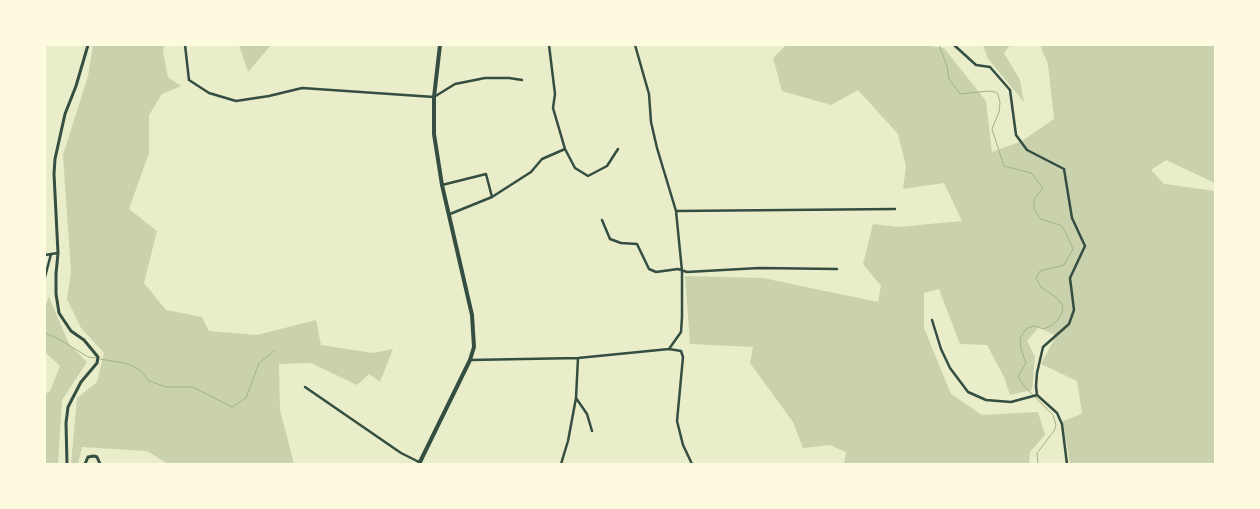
<!DOCTYPE html>
<html>
<head>
<meta charset="utf-8">
<style>
	body { margin:0 }
	#map { position:relative; width:1260px; height:509px; overflow:hidden; background:#e9edc9; font-family:Roboto,sans-serif }
	canvas { display:block }
	.frame { position:absolute; inset:0; border:46px solid #fefae0; pointer-events:none }
</style>
</head>
<body>
<div id="map">
<canvas width="1260" height="509"></canvas>
<div class="frame"></div>
</div>
<script>
const ctx = document.querySelector('canvas').getContext('2d');
ctx.lineJoin = 'round';
function fill(path, color) { ctx.fillStyle = color; ctx.fill(path, 'evenodd'); }
const toPath = rows => new Path2D(rows.map(r => 'M' + r).join(''));
function strokePath(path, color, width, dash) { ctx.strokeStyle = color; ctx.lineWidth = width; ctx.lineCap = dash ? 'butt' : 'round'; ctx.setLineDash(dash || []); ctx.stroke(path); }
fill(toPath([
	[93,45,164,45,163,52,168,77,181,86,162,94,149,115,149,153,129,209,157,231,144,283,166,310,202,317,209,331,257,335,316,320,321,345,373,353,393,349,380,382,369,374,357,385,311,363,279,364,280,410,294,464,168,464,147,451,82,447,78,464,71,464,77,398,97,382,104,353,81,328,67,299,71,272,63,155,88,76],
	[239,45,271,45,248,72],
	[786,45,924,45,944,48,986,101,992,152,1022,141,1054,119,1048,64,1040,45,1215,45,1215,183,1166,160,1151,170,1164,184,1215,191,1215,464,1070,464,1063,421,1082,414,1077,381,1041,364,1056,336,1039,327,1027,341,1035,357,1032,390,1010,395,1004,377,987,345,960,344,939,289,924,293,924,328,951,394,982,415,1038,412,1045,435,1030,452,1029,464,844,464,846,452,830,445,803,448,793,422,750,363,753,347,690,344,685,276,763,278,878,302,881,286,863,264,873,224,898,227,962,221,944,183,903,189,906,166,898,134,858,90,831,105,782,91,773,58],
	[983,45,1010,45,1004,53,1020,80,1024,102,988,59],
	[49,297,69,344,87,362,62,400,58,464,45,464,45,394,50,391,60,366,45,352,45,306]
]), '#cad2ad');
strokePath(toPath([
	[939,45,947,66,949,79,960,94,989,91,995,92,998,94,1000,103,999,112,992,129,1004,166,1031,173,1043,188,1034,199,1034,209,1040,219,1060,225,1064,229,1073,249,1064,265,1040,271,1036,278,1041,287,1057,298,1063,306,1062,313,1058,320,1051,326,1043,329,1035,326,1027,328,1020,338,1021,349,1026,363,1018,377,1026,388,1053,415,1056,425,1054,431,1037,453,1038,464],
	[45,333,59,339,88,357,96,358],
	[100,359,129,364,141,371,149,381,166,387,193,387,232,407,246,398,259,363,274,351]
]), '#a3b18a', 1);
strokePath(toPath([
	[185,45,189,80,209,93,236,101,269,96,302,88,434,97,455,84,485,78,509,78,522,80],
	[549,45,555,94,553,108,565,149,575,168,588,176,607,166,618,149],
	[635,45,649,94,651,122,657,148,676,211,682,271,682,317,681,332,669,349],
	[954,45,976,65,990,67,1010,90,1016,135,1027,150,1064,169,1072,218,1085,246,1070,278,1074,310,1069,324,1043,347,1037,373,1036,386,1037,395,1057,413,1062,424,1067,464],
	[442,185,486,174,492,197,531,172,542,159,565,149],
	[676,211,895,209],
	[450,214,492,197],
	[602,220,610,239,621,243,637,244,649,269,656,272,678,269,687,272,759,268,837,269],
	[45,255,58,253],
	[45,277,51,254],
	[932,320,941,349,950,368,968,392,986,400,1011,402,1037,395],
	[470,360,578,358,669,349,681,351,683,357,677,421,683,445,692,464],
	[305,387,401,453,419,462],
	[576,398,587,414,592,431],
	[561,464,568,441,576,398,578,358]
]), '#344e41', 2.5);
strokePath(toPath([
	[67,464,66,423,68,407,81,382,97,363,98,357,84,340,71,331,59,313,56,294,56,274,58,253,54,174,55,159,65,114,76,86,88,45],
	[85,464,88,457,94,456,97,457,100,464]
]), '#344e41', 3);
strokePath(toPath([
	[419,464,470,360,474,347,472,315,442,185,434,134,434,97,440,45]
]), '#344e41', 4);
</script>
</body>
</html>
